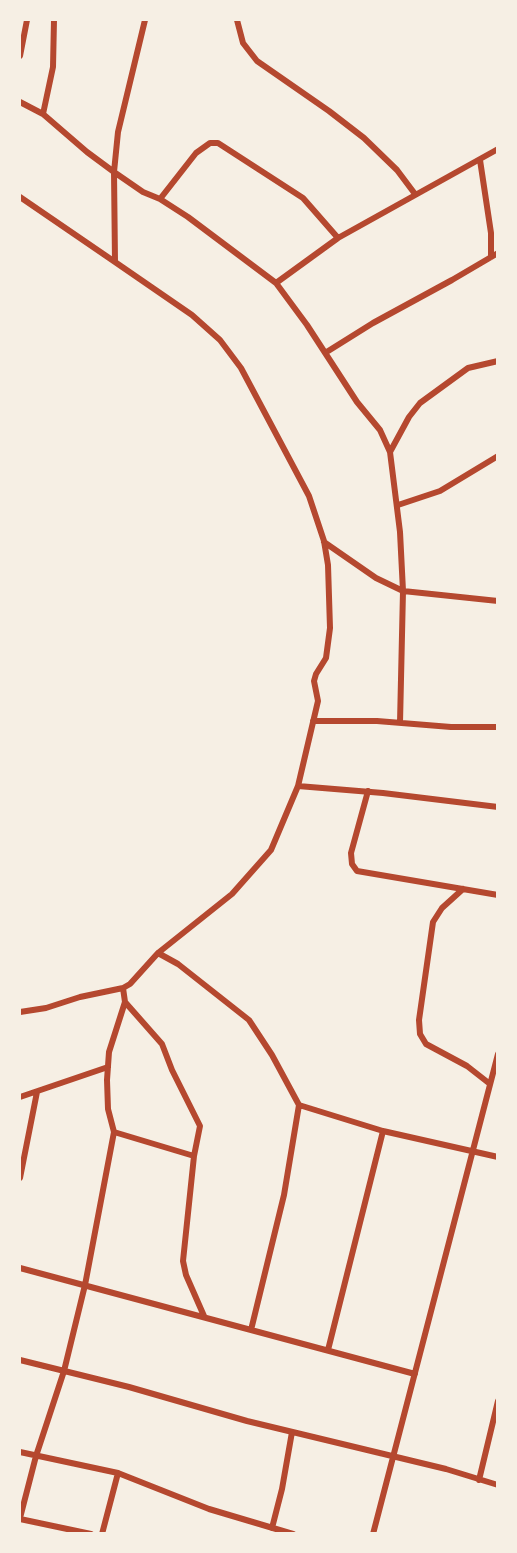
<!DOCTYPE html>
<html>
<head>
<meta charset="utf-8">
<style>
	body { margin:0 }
	#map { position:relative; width:517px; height:1553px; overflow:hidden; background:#f6efe4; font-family:"Noto Sans",sans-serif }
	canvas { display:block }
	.frame { position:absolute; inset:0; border:21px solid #f6efe4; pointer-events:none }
</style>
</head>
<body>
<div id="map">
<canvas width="517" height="1553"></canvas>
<div class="frame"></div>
</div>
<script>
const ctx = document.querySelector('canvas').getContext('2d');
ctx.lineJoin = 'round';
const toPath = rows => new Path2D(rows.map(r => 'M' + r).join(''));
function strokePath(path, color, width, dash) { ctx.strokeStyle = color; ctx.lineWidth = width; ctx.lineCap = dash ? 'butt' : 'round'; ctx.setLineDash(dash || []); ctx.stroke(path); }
strokePath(toPath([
	[237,20,243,43,257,61,329,111,364,138,397,170,415,194],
	[20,56,27,20],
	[20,102,43,114,87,152,114,172,143,192,160,199,188,217,276,283,307,325,357,402,380,430,390,452,400,532,403,591,400,723],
	[43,114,53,67,54,20],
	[480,160,491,233,491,257],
	[20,197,115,262],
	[160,199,196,153,210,143,218,143,303,198,338,238],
	[276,283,338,238,498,149],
	[325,353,373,323,452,280,498,253],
	[390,452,409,417,420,403,468,368,498,361],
	[398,505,440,491,498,456],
	[324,542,376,578,403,591,498,601],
	[313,721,377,721,451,727,498,727],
	[298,786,383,793,498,807],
	[368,791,351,853,352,864,357,871,498,895],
	[463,889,442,908,433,922,419,1020,420,1034,426,1044,467,1066,490,1084],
	[158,953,178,964,249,1020,272,1055,299,1105,284,1195,251,1330],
	[125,1002,162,1044,172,1070,200,1126,194,1156,183,1261,186,1275,204,1316],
	[20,1012,46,1008,80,997,123,988,130,984,158,953,232,894,271,850,298,786,318,701,314,681,316,674,326,658,330,628,328,565,324,541,309,496,241,368,220,340,192,315,115,262,114,172,118,132,145,20],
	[20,1097,108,1067],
	[299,1105,383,1131,498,1157],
	[114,1132,194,1156],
	[20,1178,37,1092],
	[20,1268,415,1374],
	[328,1350,383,1131],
	[20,1360,129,1387,247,1421,446,1469,498,1485],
	[20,1452,118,1473,209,1509,293,1534],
	[479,1480,498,1401],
	[20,1518,36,1456,64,1371,85,1285,114,1132,108,1109,107,1080,109,1052,125,1002,123,988],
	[20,1519,91,1534],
	[272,1528,282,1489,292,1432],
	[102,1534,118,1473],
	[373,1534,498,1054]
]), '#b5482f', 6);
</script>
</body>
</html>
